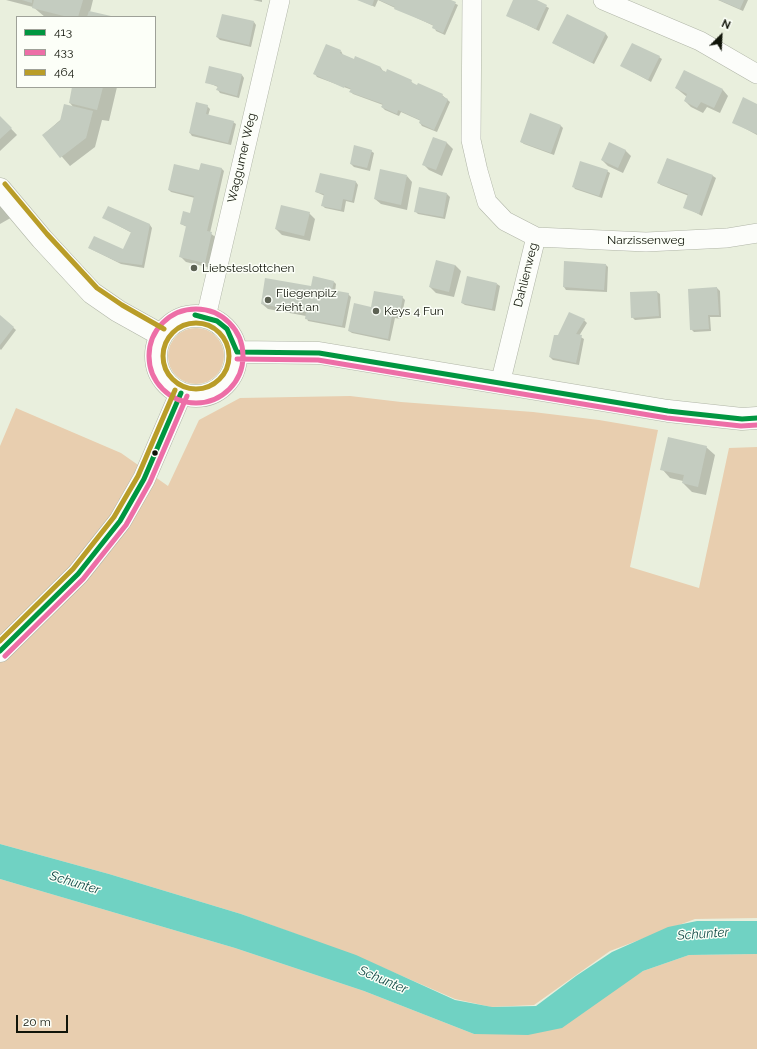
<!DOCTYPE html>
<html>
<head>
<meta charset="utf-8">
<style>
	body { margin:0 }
	#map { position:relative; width:757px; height:1049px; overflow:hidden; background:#e9efdd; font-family:Raleway,sans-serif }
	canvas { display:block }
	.legend { position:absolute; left:16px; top:16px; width:140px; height:72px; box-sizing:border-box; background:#fcfff8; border:1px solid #9ea198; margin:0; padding:5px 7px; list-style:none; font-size:12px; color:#101409 }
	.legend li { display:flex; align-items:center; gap:8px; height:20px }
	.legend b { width:20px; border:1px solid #9ea198 }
	.north { position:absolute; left:701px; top:16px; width:40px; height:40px; -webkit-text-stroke:3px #fcfff8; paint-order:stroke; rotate:24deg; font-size:11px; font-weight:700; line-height:16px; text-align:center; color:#101409 }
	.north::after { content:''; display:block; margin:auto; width:14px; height:18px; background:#101409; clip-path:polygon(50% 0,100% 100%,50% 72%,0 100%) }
	.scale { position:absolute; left:16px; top:1015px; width:52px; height:18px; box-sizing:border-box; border:2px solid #101409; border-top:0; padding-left:5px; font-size:12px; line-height:14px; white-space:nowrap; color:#101409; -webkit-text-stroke:3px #fcfff8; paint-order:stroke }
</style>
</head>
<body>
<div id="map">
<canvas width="757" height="1049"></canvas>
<ul class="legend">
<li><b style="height:5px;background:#009640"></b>413</li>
<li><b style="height:5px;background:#ed6ea7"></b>433</li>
<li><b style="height:5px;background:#b99d28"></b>464</li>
</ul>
<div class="north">N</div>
<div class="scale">20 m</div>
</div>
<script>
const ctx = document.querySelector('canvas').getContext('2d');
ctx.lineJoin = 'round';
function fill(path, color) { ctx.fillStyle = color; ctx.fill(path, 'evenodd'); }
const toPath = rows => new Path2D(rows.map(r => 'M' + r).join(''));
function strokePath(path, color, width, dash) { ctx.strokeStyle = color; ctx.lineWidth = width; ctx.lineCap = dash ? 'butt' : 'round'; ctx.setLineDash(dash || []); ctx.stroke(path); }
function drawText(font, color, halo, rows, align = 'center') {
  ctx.font = font + ' Raleway,sans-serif'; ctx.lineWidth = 3; ctx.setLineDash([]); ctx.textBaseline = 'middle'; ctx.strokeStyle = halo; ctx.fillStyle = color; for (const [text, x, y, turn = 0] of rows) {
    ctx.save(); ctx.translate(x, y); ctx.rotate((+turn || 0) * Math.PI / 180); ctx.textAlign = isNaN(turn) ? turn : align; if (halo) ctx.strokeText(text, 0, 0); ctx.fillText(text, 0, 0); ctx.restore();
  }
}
fill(toPath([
	'168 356a28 28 0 1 1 56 0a28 28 0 1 1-56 0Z',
	[350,396,401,402,533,412,599,420,658,430,630,567,699,588,729,448,757,447,757,918,695,919,610,951,534,1005,491,1007,455,999,356,956,241,914,109,874,0,844,0,446,16,408,121,453,168,486,199,420,240,398],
	[0,879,235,948,364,991,474,1034,626,981,643,971,689,955,757,954,757,1049,0,1049]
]), '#e8ceaf');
fill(toPath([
	[0,844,109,874,241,914,356,955,455,1000,492,1007,536,1006,576,976,612,952,668,927,697,921,757,921,757,954,689,955,643,971,562,1028,528,1035,474,1034,364,991,235,948,0,879]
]), '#70d2c3');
fill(toPath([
	[6,0,93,0,90,12,109,17,45,17,33,7],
	[253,0,262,0,262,2],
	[359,0,448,0,458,5,445,35,436,31,434,26,378,0,375,7],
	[514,0,534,0,549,8,539,31,507,15],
	[718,0,748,0,743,11],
	[254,22,256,25,251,47,220,40,217,37],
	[606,34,608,37,594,64,553,43],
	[341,51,343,55,355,60,381,68,383,71,411,81,414,85,442,95,450,102,437,132,422,126,420,123,421,121,401,112,399,116,385,110,382,107,383,105,353,94,351,92,352,90,317,77,315,74],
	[659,57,662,59,651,82,622,66],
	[685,71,723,90,728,96,720,113,707,107,703,113,691,107,685,101,687,97,676,88],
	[242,75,244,78,239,98,220,93,218,90,218,87,206,82],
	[73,87,117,87,109,121,102,120,95,147,70,166,43,135,74,108,70,103],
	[757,105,757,135,733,122],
	[207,106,210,109,208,116,233,122,236,124,231,145,192,136,190,133],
	[531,114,561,126,563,128,554,155,524,144,521,142],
	[0,117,17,135,0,151],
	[434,138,447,143,453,149,442,176,429,170,424,165],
	[625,150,631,156,623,173,608,166,602,160],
	[371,151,374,153,370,171,354,167,351,164],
	[667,159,713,176,716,178,702,216,685,207,689,196,661,185,658,183],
	[201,164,222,169,224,171,210,233,218,239,211,268,186,262,180,256,187,227,181,224,191,214,195,198,171,192,169,190,199,172],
	[607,171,610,173,602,198,575,189,573,186],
	[407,176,412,182,407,210,381,204,375,199],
	[356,182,358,185,354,203,346,201,344,212,325,208,322,205,325,196,316,192],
	[447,194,450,197,445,219,418,214,415,211],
	[0,200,14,216,0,224],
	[309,213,315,219,310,241,282,235,276,229],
	[104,218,150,225,152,228,144,268,121,264,89,248,123,251,132,233],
	[455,265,461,271,454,297,436,293,430,287],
	[606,265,608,267,607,292,566,290,564,287],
	[334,282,336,284,335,292,348,294,351,297,345,328,308,321,306,316,268,309,262,304],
	[497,284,500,286,495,311,465,305,462,303],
	[717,288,720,291,721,317,710,317,711,331,694,332,691,329],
	[657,292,660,294,661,318,635,320,632,317,631,293],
	[402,297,405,300,401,319,395,318,390,341,352,333,349,331,372,308],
	[0,316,16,330,1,350,0,349],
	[584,320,587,323,579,336,584,339,579,365,553,360,550,357,558,336],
	[706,447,715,455,706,495,692,492,683,483,683,481,670,478,662,469]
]), '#0003');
fill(toPath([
	[22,0,32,0,32,3],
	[34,0,83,0,78,17,68,17,32,8],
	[357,0,374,0,372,6],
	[379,0,451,0,456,2,443,33,432,28,433,25,394,9,395,7],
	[513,0,537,0,547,5,536,29,506,16],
	[719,0,744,0,740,9],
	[89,11,111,16,111,17,87,17],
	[222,14,254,21,249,45,216,37],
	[567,14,606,33,592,63,552,43],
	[632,43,660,56,648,80,620,66],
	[326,44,341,50,340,53,354,59,355,56,381,67,380,69,386,72,387,69,412,80,411,82,417,85,418,83,443,94,442,96,448,99,434,130,419,123,420,120,398,110,397,114,381,107,383,104,349,92,351,89,345,86,344,88,313,74],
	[209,66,242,74,237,96,216,90,218,86,205,83],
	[684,70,723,89,714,108,701,102,697,108,684,101,687,94,675,88],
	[72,87,103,87,97,110,69,103],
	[743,97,757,104,757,134,732,123],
	[196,102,208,105,206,114,234,121,228,143,189,133],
	[64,104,93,111,86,138,60,158,42,135,60,121],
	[530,113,561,125,551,153,520,142],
	[0,116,12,128,0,139],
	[433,137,447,142,436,170,422,165],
	[609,142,626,150,618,168,601,160],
	[354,145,372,150,367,168,350,164],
	[667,158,713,175,699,214,683,208,688,194,657,183],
	[580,161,608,170,599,196,572,187],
	[201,163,222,168,207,231,212,232,205,263,179,257,186,226,180,224,183,211,190,213,194,196,168,190,174,164,199,170],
	[380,169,407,175,401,205,374,199],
	[320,173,356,181,352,201,343,199,341,210,321,206,324,194,315,192],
	[419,187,447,193,443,217,414,212],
	[281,205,310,212,304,236,275,229],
	[108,206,150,224,142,265,118,262,88,248,94,236,123,249,131,232,102,218],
	[436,260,455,265,449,292,429,287],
	[564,261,606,264,604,290,563,287],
	[313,276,334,281,332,290,349,293,342,326,305,319,306,312,261,304,265,278,311,286],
	[467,276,497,283,492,309,461,303],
	[717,287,719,315,708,315,709,329,690,330,688,289],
	[374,291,403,296,399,317,392,315,388,339,348,331,354,303,371,307],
	[657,291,659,316,631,318,630,292],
	[569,312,585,319,576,334,582,335,576,363,549,357,554,335,558,335],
	[0,315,14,327,0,345],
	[668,437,707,446,698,487,682,483,684,475,660,470]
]), '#c4ccc0');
const street = toPath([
	[472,0,471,140,478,171,487,202,505,221,536,237,500,384],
	[603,0,700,41,757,74],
	[536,237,646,242,727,238,757,233],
	[206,317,280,0]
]);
const secondary = toPath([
	[0,189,42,239,92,293,118,311,161,335],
	'156 356a40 40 0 1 1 80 0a40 40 0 1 1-80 0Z',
	[237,352,319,353,668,411,742,419,757,418],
	[0,651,78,574,120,521,144,479,181,393]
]);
strokePath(street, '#b0b5a7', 20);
strokePath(secondary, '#b0b5a7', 23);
strokePath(street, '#fcfdfa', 19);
strokePath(secondary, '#fcfdfa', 22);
strokePath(toPath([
	[195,315,217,321,227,329,237,352],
	[237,352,319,353,668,411,742,419,757,418],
	[0,651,78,574,120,521,144,479,181,393]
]), '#009640', 5);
strokePath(toPath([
	'149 356a47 47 0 1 1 94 0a47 47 0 1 1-94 0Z',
	[237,359,318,360,667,418,741,426,757,425],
	[5,656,83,579,126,525,150,482,187,396]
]), '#ed6ea7', 5);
strokePath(toPath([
	[5,184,47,234,97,288,122,305,164,329],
	'163 356a33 33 0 1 1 66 0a33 33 0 1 1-66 0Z',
	[0,641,73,569,114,517,138,476,175,390]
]), '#b99d28', 5);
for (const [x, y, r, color] of [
	[194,268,4,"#5c6153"],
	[268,300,4,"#5c6153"],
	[376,311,4,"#5c6153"],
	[155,453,3.5,"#101409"]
]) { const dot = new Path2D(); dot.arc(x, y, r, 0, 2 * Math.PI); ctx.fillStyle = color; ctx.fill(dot); strokePath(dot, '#fcfff8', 1.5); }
drawText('12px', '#101409', '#fcfff8', [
	["Waggumer Weg",242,158,-77],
	["Narzissenweg",646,240],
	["Dahlienweg",526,275,-76]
]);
drawText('12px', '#101409', '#fcfff8', [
	["Liebsteslottchen",202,268],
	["Fliegenpilz",276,293],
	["zieht an",276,307],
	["Keys 4 Fun",384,311]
], 'left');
drawText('italic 13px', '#114b46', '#fcfff8', [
	["Schunter",75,883,17],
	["Schunter",703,934,-4],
	["Schunter",383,980,23]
]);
</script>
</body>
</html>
